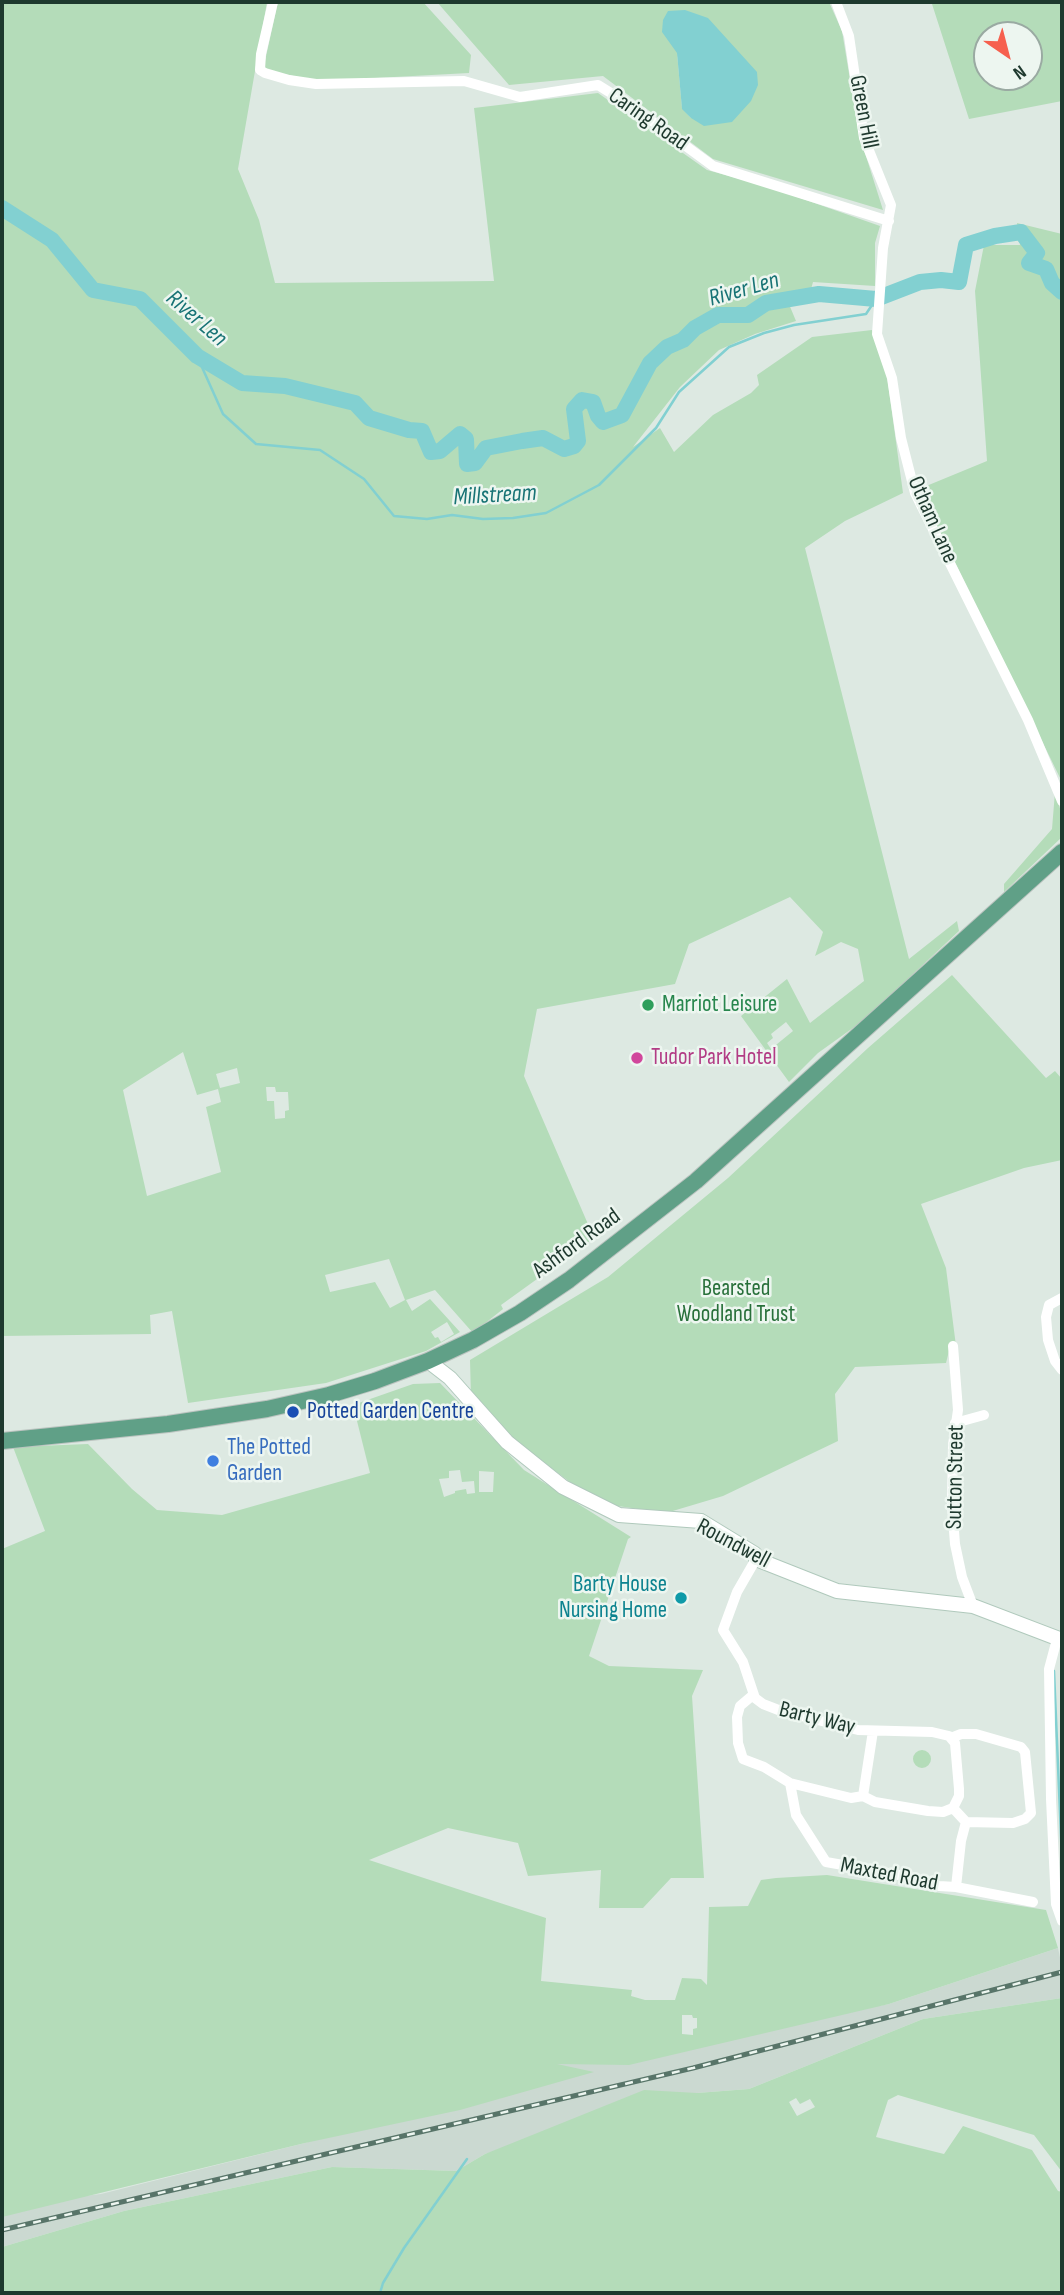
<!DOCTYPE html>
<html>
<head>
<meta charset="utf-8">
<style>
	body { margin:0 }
	#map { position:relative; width:1064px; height:2295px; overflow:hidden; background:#dde9e2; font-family:"Sofia Sans Condensed",sans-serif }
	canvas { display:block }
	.frame { position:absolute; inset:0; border:4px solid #1e392e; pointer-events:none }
	.north { position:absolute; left:973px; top:21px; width:70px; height:70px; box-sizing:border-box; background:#edf6f0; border:2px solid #9aaaa2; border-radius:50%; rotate:145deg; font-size:19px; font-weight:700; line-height:28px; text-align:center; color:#1e392e }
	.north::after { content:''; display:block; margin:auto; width:24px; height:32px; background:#f6604e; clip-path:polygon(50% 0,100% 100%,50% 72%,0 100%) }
</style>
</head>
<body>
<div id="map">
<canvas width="1064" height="2295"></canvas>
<div class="frame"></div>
<div class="north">N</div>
</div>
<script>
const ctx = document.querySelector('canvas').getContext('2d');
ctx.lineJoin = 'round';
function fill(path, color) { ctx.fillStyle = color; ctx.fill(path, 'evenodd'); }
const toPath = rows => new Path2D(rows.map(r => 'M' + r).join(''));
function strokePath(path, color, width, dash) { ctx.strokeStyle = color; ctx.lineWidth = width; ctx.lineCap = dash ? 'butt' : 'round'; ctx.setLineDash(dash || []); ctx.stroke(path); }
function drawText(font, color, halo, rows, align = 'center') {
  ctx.font = font + ' "Sofia Sans Condensed",sans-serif'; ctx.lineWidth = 5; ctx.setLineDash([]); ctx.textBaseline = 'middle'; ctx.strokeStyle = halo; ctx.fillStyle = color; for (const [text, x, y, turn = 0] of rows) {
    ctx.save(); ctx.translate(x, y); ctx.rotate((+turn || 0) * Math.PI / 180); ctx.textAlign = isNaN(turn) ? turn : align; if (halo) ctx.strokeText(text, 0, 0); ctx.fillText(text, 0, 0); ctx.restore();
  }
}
fill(toPath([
	[1058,1948,1062,1967,1062,1998,923,2019,749,2089,697,2093,485,2154,456,2171,332,2167,124,2211,2,2247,2,2206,101,2194,305,2143,393,2112,481,2075,889,2004]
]), '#cbd9d1');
fill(toPath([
	[2,2,267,2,238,169,259,220,275,283,494,281,474,108,598,93,707,170,766,186,880,226,875,243,875,286,813,282,810,293,786,297,796,321,755,334,719,350,680,387,633,447,660,428,674,452,713,415,751,393,759,385,757,375,812,337,872,330,887,376,903,493,845,521,805,548,909,959,957,921,959,931,864,1020,818,1053,789,1082,741,1016,787,979,810,1023,864,981,858,949,841,942,815,956,823,932,790,897,689,944,675,984,537,1009,524,1076,594,1238,501,1305,503,1309,473,1333,435,1290,406,1300,412,1311,430,1299,460,1332,426,1351,326,1383,188,1403,172,1311,150,1315,151,1334,2,1336],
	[786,1022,793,1031,771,1049,767,1043,773,1038,771,1034],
	[183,1052,197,1095,218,1089,221,1102,206,1107,221,1172,147,1196,123,1090],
	[237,1068,240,1083,220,1088,216,1074],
	[266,1087,275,1087,276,1092,288,1092,289,1110,285,1111,285,1118,275,1119,274,1101,267,1101],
	[389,1259,405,1300,390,1308,375,1282,330,1292,325,1275],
	[447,1322,454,1334,441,1342,438,1337,435,1338,431,1332],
	[278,2,423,2,471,55,469,73,319,81,263,70],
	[437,2,829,2,842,31,859,134,883,210,713,159,603,76,509,85],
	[677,53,691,118,682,108],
	[961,2,1062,2,1062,101,969,119,932,4],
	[987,35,1029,35,1029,77,987,77],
	[1017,223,1062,234,1062,782,919,489,987,461,975,291,984,245,1020,245],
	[1055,792,1062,815,1062,837,1004,892,1004,884,1052,829],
	[952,975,1046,1078,1055,1071,1062,1079,1062,1160,1024,1168,921,1204,946,1268,956,1346,950,1347,946,1363,855,1367,835,1394,838,1441,723,1496,666,1513,604,1504,570,1482,507,1435,471,1397,470,1360,608,1277,728,1178,868,1048],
	[440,1383,524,1470,631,1537,628,1539,589,1656,609,1666,703,1670,692,1696,704,1878,671,1878,643,1908,599,1908,601,1870,528,1876,518,1843,448,1828,369,1860,546,1918,541,1981,632,1990,631,1996,645,2000,675,2000,682,1978,701,1979,707,1985,709,1907,748,1906,761,1880,776,1878,827,1875,1046,1910,1058,1948,889,2004,629,2065,557,2064,594,2072,460,2110,305,2143,2,2217,2,1549,45,1531,13,1447,88,1444,132,1489,157,1510,222,1515,370,1473,353,1405,413,1384],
	[460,1470,462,1482,474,1481,475,1493,467,1494,466,1489,455,1491,455,1493,444,1497,439,1479,449,1478,449,1471],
	[479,1471,494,1472,493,1492,479,1492],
	[682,2015,692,2015,693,2018,697,2018,697,2028,693,2029,693,2035,682,2034],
	'913 1759a9 9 0 1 1 18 0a9 9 0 1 1-18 0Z',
	[1062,1998,1062,2172,1034,2135,898,2095,888,2100,876,2137,944,2154,963,2126,1032,2150,1058,2191,1062,2192,1062,2293,2,2293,2,2247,124,2211,332,2167,456,2171,485,2154,644,2090,697,2093,749,2089,923,2019],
	[796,2098,800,2104,810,2099,815,2107,797,2116,789,2102]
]), '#b4dcb9');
fill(toPath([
	[685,10,708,18,757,72,758,85,751,101,732,122,704,126,691,118,682,109,677,53,662,32,663,20,668,11]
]), '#82d0d1');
strokePath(toPath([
	[197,356,223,414,256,444,320,450,364,479,394,516,427,519,452,515,483,519,513,518,546,513,599,485,656,428,679,392,729,347,764,333,794,325,866,314,876,299],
	[1054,1671,1062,1860],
	[380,2293,383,2283,404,2248,467,2159]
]), '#82d0d1', 2.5);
strokePath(toPath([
	[2,208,52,240,93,290,140,299,197,356,242,383,285,386,355,403,369,418,409,430,422,431,431,452,440,451,460,434,466,439,467,464,475,463,486,448,522,441,543,438,564,449,574,446,578,441,574,409,582,400,593,402,598,416,603,422,622,415,650,363,667,347,683,340,695,328,718,315,748,315,766,303,819,294,876,299,920,282,941,280,959,282,966,245,995,236,1021,232,1037,253,1029,263,1046,269,1052,283,1062,292]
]), '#82d0d1', 16);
const secondary = toPath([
	[428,1361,450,1378,507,1442,563,1487,619,1515,701,1521,755,1554,756,1559,837,1591,973,1606,1062,1640]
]);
const primary = toPath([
	[2,1441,168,1424,267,1409,329,1395,375,1381,428,1361,473,1340,520,1313,569,1280,696,1181,1062,852]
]);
strokePath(secondary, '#b0c9bc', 16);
strokePath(primary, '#bcc4c0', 18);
strokePath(toPath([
	[273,2,261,54,260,70,265,73,289,80,316,84,464,81,520,97,598,85,630,105,713,166,889,221],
	[836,2,849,36,864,138,891,205,883,248,877,334,892,378,901,438,915,493,1028,720,1062,801],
	[1062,1298,1049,1305,1046,1317,1048,1340,1055,1361,1062,1370],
	[953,1346,958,1410,953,1445,952,1504,955,1544,962,1577,973,1606],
	[955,1423,984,1415],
	[756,1559,737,1592,723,1630,743,1662,755,1698,763,1704,781,1711,858,1730,932,1732,949,1736,955,1743,959,1789,959,1796,953,1808,943,1812,928,1811,875,1802,863,1796,873,1731],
	[1057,1639,1049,1669,1051,1799,1056,1904,1062,1921],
	[753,1695,740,1706,737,1717,738,1743,743,1759,764,1767,790,1783,851,1798,863,1796],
	[951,1738,961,1734,976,1734,1021,1747,1025,1752,1031,1813,1025,1819,1013,1823,966,1822,953,1808],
	[790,1783,796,1815,826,1862,899,1875,939,1886,956,1887],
	[966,1822,961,1841,956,1887,1033,1902]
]), '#fff', 10);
strokePath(secondary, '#fff', 14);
strokePath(primary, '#60a087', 16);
const rail = toPath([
	[2,2230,693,2068,1062,1972]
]);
strokePath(rail, '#587569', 5);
strokePath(rail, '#edf6f0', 2.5, [8]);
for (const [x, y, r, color] of [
	[648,1005,7,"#2e9e5b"],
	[637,1058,7,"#d1479c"],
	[293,1412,7,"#1a4fb4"],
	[213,1461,7,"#3f7fe0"],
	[681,1598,7,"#0f9aa8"]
]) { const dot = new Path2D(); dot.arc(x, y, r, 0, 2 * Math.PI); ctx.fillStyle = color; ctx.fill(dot); strokePath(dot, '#edf6f0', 2.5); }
drawText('23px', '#1e392e', '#edf6f0', [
	["Green Hill",863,112,79],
	["Caring Road",648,120,35],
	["Otham Lane",932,520,66],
	["Ashford Road",577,1244,-36],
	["Sutton Street",956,1477,-89],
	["Roundwell",733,1544,28],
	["Barty Way",817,1719,14],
	["Maxted Road",889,1875,11]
]);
drawText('23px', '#27864d', '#edf6f0', [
	["Marriot Leisure",662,1005]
], 'left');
drawText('23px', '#b23c85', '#edf6f0', [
	["Tudor Park Hotel",651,1058]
], 'left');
drawText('23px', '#28703a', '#edf6f0', [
	["Bearsted",736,1289],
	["Woodland Trust",736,1315]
]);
drawText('23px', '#164399', '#edf6f0', [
	["Potted Garden Centre",307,1412]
], 'left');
drawText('23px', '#366cbe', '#edf6f0', [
	["The Potted",227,1448],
	["Garden",227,1474]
], 'left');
drawText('23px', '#0d838f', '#edf6f0', [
	["Barty House",667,1585],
	["Nursing Home",667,1611]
], 'right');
drawText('italic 24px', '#187375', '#edf6f0', [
	["River Len",744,290,-16],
	["River Len",196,319,41],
	["Millstream",495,496,-3]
]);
</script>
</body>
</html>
